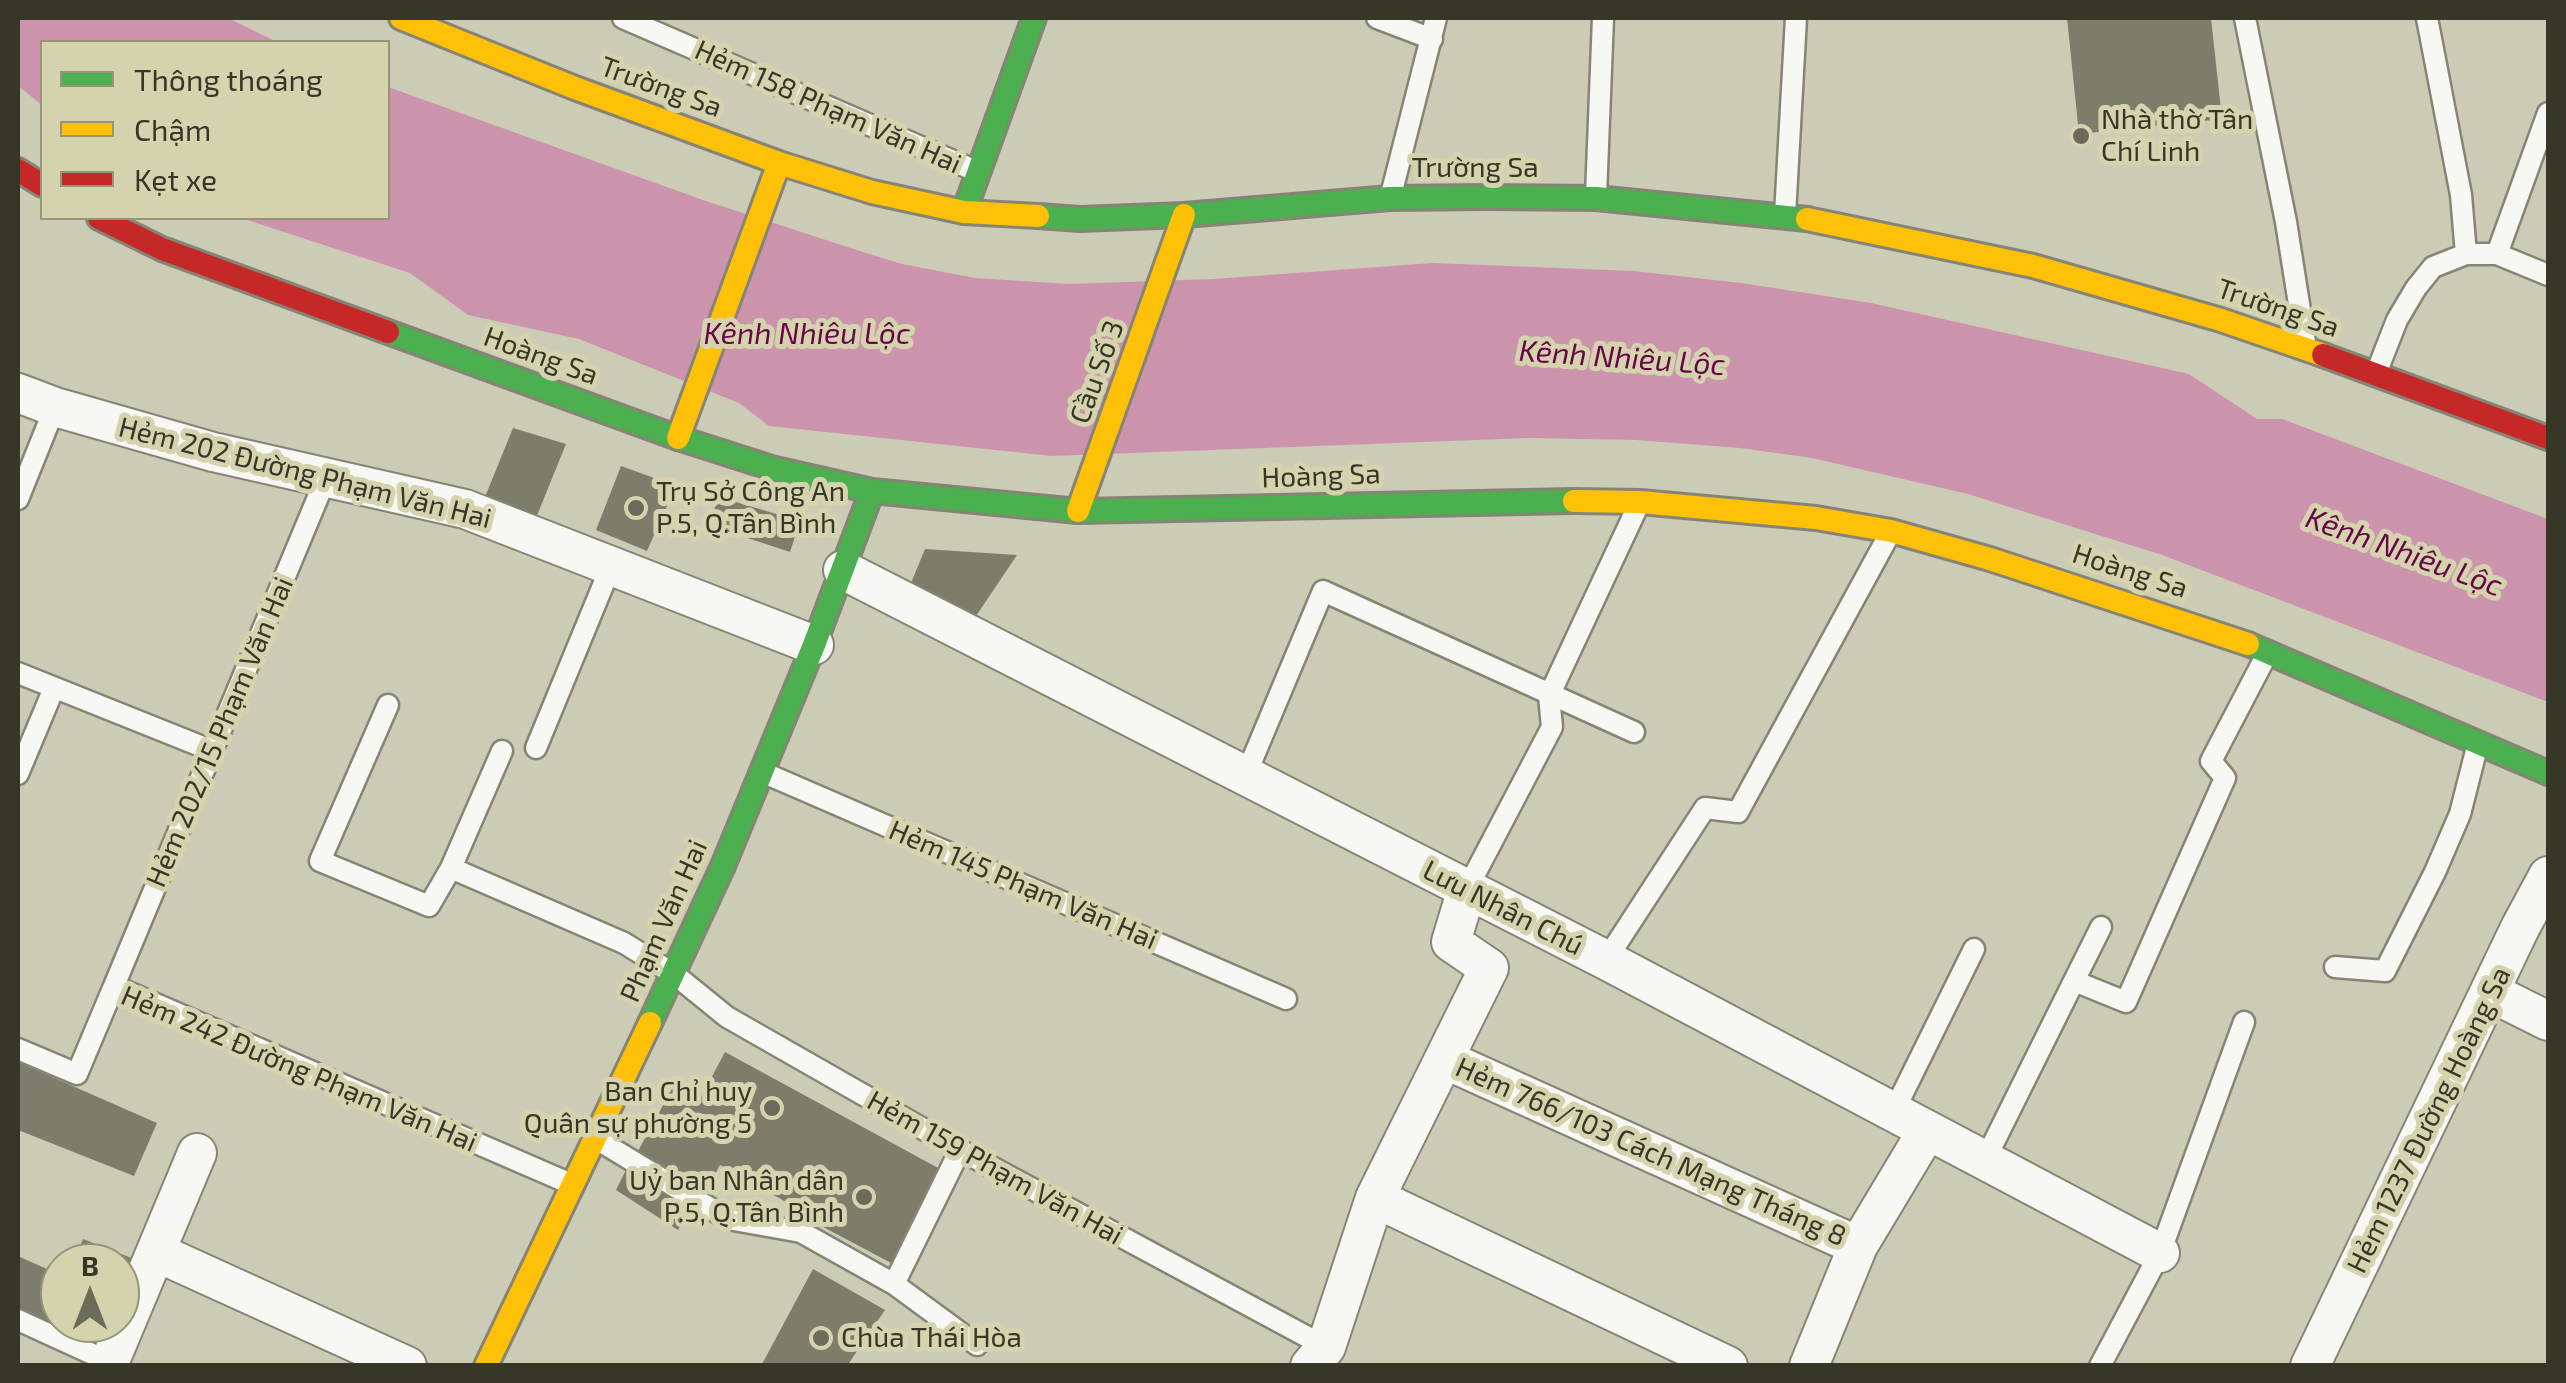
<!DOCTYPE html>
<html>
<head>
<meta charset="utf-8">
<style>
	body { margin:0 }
	#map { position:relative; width:2566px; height:1383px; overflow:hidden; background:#cccbb6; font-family:"Exo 2",sans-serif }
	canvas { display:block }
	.frame { position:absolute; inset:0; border:20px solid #373728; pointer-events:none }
	.legend { position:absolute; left:40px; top:40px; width:350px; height:180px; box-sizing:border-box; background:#d4d3ae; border:2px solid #959578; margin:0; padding:12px 18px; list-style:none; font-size:30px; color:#373728 }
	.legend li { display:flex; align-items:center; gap:20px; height:50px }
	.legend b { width:50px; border:2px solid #959578 }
	.north { position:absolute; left:40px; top:1243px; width:100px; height:100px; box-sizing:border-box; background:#d4d3ae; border:2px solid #959578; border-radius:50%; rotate:0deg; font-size:28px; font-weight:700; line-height:40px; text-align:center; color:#373728 }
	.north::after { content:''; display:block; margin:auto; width:35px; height:45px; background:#6b6b5a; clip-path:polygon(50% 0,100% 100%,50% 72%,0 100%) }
</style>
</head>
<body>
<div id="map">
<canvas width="2566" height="1383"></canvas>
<div class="frame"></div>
<ul class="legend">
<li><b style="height:12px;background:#4caf50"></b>Thông thoáng</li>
<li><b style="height:12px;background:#ffc107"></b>Chậm</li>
<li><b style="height:12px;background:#c62828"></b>Kẹt xe</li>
</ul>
<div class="north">B</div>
</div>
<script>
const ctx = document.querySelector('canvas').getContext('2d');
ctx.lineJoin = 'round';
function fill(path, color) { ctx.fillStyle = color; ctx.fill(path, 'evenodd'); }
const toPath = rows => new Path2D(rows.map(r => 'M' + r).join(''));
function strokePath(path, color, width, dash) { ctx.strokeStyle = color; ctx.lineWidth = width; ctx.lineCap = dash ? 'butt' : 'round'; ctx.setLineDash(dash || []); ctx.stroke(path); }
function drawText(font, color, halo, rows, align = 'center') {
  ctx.font = font + ' "Exo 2",sans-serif'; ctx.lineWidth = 10; ctx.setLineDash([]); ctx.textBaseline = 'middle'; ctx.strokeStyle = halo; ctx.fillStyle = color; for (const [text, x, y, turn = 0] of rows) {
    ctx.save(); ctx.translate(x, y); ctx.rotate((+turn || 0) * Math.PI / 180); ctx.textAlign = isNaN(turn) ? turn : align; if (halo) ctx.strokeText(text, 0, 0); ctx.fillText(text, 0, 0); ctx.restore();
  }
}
fill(toPath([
	[18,18,228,18,277,42,42,42,42,105,18,86],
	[388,87,703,200,866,253,902,264,975,278,1069,284,1213,279,1433,263,1634,271,1741,283,1871,303,2189,374,2257,419,2282,419,2548,519,2548,702,2162,555,1968,494,1812,458,1740,448,1636,440,1529,438,1052,456,769,426,739,403,579,339,468,315,410,273,241,218,388,218]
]), '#cb94ac');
fill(toPath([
	[2067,18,2211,18,2222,119,2079,134],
	[513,428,566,444,536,518,485,497],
	[621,466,676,486,647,551,596,530],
	[719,497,800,521,790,552,708,525],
	[925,549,1017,555,976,616,911,583],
	[725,1052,940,1169,893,1264,793,1211,795,1207,720,1165,704,1195,637,1153,674,1085,700,1099],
	[18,1062,157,1123,134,1176,18,1130],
	[626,1170,691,1207,678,1230,616,1190],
	[83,1239,134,1259,120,1288,120,1263,73,1263],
	[18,1256,60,1275,60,1323,104,1323,93,1347,18,1313],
	[813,1269,885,1310,847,1366,761,1366]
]), '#7e7d6b');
const lane = toPath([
	[623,18,976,171],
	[1377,18,1432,39],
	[2245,18,2286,222,2305,342],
	[2427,18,2461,195,2466,254],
	[1391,195,1436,18],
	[1596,196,1603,18],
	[1785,215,1796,18],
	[2497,254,2548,113],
	[2377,371,2397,320,2416,288,2433,267,2466,254,2497,254,2548,275],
	[18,499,55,407],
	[18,673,213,751],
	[388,705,320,861,429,906,451,868,624,943,674,974,727,1017,960,1150,1326,1347],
	[536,748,611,566],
	[762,772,1286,999],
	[18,774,54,688],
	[1245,777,1323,591,1634,732],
	[451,868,502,751],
	[1467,889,1552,727,1549,696,1637,508],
	[1606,960,1705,808,1738,812,1890,533],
	[2335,967,2385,971,2435,872,2460,814,2477,747],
	[2074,981,2101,927],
	[114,986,326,478],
	[18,1049,77,1074,114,986,571,1184],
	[1893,1113,1974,949],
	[598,1140,728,1219,801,1232,894,1284,977,1345],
	[1984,1162,2074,981,2126,1002,2225,778,2211,761,2268,652],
	[894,1284,960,1150],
	[18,1320,114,1364],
	[2100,1366,2160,1253,2244,1022]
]);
const street = toPath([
	[18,393,55,407,213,452,465,509,814,645],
	[843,570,1606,960,2160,1253],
	[2492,993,2548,1021],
	[1444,1059,1858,1246],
	[1375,1198,1728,1366],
	[156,1252,407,1366],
	[110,1361,197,1153],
	[1310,1366,1326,1347,1375,1198,1489,968,1451,942,1467,889],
	[1809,1366,1858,1246,1927,1131],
	[2310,1366,2520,928,2548,876]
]);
const fast = toPath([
	[964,212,1034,18],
	[1038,216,1080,219,1184,215,1390,198,1486,197,1596,198,1807,219],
	[388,332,678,438,775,469,872,491,1078,511,1574,501],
	[2248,644,2548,773],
	[650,1023,723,866,814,645,872,491]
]);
const slow = toPath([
	[401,18,575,88,779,163,872,192,964,212,1038,216],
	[1807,219,2033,266,2221,320,2323,355],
	[678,438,779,163],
	[1574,501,1640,502,1816,518,1891,531,1990,559,2248,644],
	[1078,511,1184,215],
	[486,1366,650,1023]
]);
const jam = toPath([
	[18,170,42,185],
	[99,218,162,249,388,332],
	[2323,355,2548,438]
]);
strokePath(lane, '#868575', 25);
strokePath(street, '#868575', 42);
strokePath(fast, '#868575', 28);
strokePath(slow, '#868575', 28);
strokePath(jam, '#868575', 28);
strokePath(lane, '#f7f7f4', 20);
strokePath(street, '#f7f7f4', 38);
strokePath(fast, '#4caf50', 22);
strokePath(slow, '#ffc107', 22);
strokePath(jam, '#c62828', 22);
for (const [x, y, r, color] of [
	[2081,136,10,"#6b6b5a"],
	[636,508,10,"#6b6b5a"],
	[772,1108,10,"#6b6b5a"],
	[864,1197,10,"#6b6b5a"],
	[821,1338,10,"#6b6b5a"]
]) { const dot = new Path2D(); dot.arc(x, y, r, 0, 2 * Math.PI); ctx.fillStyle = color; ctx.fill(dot); strokePath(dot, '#d4d3ae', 4); }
drawText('28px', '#373728', '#d4d3ae', [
	["Trường Sa",661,87,20],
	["Hẻm 158 Phạm Văn Hai",828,107,24],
	["Trường Sa",1475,168],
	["Trường Sa",2278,308,19],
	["Hoàng Sa",541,356,20],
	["Cầu Số 3",1097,372,-70],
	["Hẻm 202 Đường Phạm Văn Hai",305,473,14],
	["Hoàng Sa",1321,476,-2],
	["Hoàng Sa",2130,571,18],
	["Hẻm 202/15 Phạm Văn Hai",220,732,-67],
	["Hẻm 145 Phạm Văn Hai",1023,885,23],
	["Lưu Nhân Chú",1503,908,27],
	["Phạm Văn Hai",664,921,-66],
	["Hẻm 242 Đường Phạm Văn Hai",299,1069,23],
	["Hẻm 1237 Đường Hoàng Sa",2429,1120,-64],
	["Hẻm 766/103 Cách Mạng Tháng 8",1651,1152,24],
	["Hẻm 159 Phạm Văn Hai",995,1168,29]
]);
drawText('28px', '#373728', '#d4d3ae', [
	["Nhà thờ Tân",2101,120],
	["Chí Linh",2101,152],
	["Trụ Sở Công An",656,492],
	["P.5, Q.Tân Bình",656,524],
	["Ban Chỉ huy",752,1092,"right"],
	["Quân sự phường 5",752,1124,"right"],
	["Uỷ ban Nhân dân",844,1181,"right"],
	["P.5, Q.Tân Bình",844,1213,"right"],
	["Chùa Thái Hòa",841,1338]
], 'left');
drawText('italic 30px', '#690549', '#d4d3ae', [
	["Kênh Nhiêu Lộc",807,334],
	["Kênh Nhiêu Lộc",1622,358,4],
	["Kênh Nhiêu Lộc",2404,552,20]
]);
</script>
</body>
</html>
